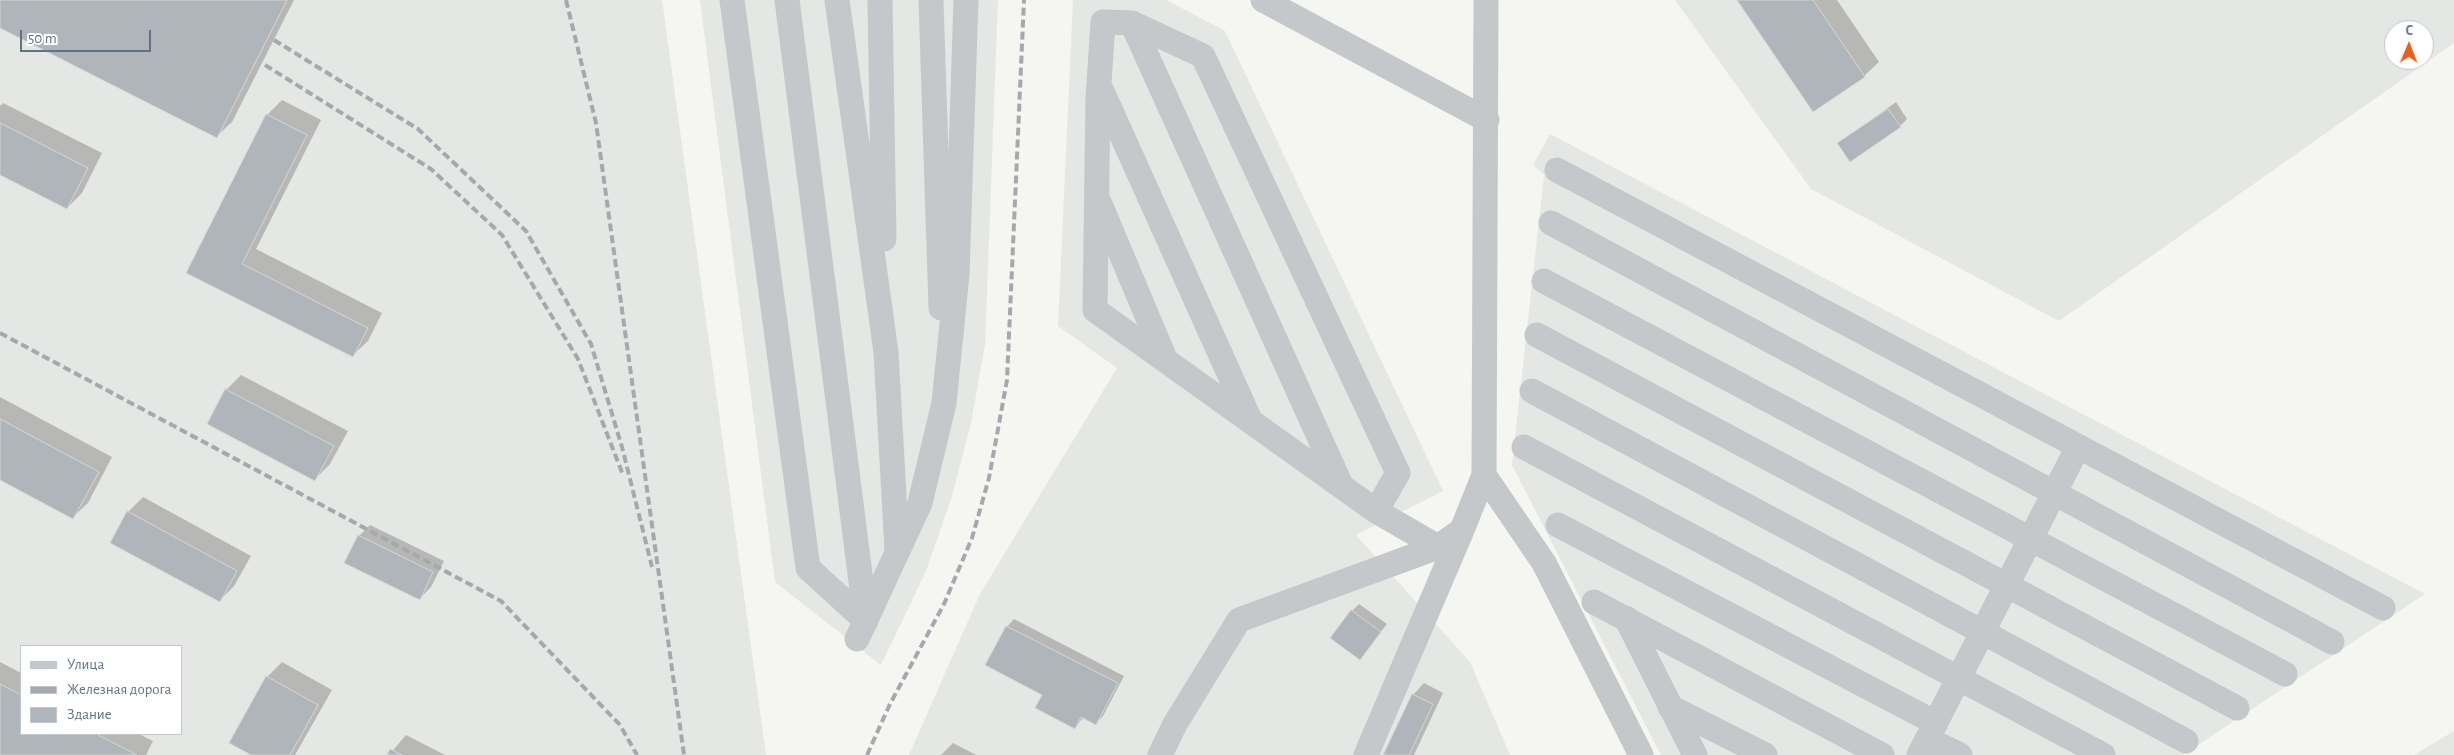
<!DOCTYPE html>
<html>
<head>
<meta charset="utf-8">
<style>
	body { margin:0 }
	#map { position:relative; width:2454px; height:755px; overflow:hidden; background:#f5f5f1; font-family:"Alegreya Sans",sans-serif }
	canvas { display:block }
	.legend { position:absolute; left:20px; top:645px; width:162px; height:90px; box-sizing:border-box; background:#fff; border:1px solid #c0c7ce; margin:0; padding:6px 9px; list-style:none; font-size:15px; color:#627284 }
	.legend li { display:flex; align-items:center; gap:10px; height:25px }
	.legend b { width:25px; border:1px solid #c0c7ce }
	.north { position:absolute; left:2384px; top:20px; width:50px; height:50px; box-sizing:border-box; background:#fff; border:1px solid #c0c7ce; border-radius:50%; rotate:1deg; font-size:14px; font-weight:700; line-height:20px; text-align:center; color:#627284 }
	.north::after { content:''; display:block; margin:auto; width:18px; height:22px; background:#ed5e19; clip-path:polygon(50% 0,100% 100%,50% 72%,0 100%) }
	.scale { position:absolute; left:20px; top:30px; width:131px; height:22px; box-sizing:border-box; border:2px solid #627284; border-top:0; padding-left:6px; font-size:15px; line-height:18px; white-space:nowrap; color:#627284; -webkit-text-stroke:4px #fff; paint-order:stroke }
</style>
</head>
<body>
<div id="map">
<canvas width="2454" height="755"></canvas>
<ul class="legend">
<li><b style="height:6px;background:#c4c8cb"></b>Улица</li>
<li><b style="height:6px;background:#a4a9b0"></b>Железная дорога</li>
<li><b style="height:14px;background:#afb5bb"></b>Здание</li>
</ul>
<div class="north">С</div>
<div class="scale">50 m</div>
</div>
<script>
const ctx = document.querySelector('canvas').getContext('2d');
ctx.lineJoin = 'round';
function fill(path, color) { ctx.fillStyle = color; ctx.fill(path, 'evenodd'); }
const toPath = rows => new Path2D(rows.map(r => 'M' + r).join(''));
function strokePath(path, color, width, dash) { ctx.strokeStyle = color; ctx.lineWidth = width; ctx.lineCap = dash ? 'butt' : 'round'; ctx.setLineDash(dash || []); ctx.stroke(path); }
fill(toPath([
	[0,0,662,0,766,755,0,755],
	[21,646,181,646,181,734,21,734],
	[700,0,998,0,985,344,971,423,952,496,926,571,881,665,775,582],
	[1073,0,1166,0,1225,31,1443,491,1356,535,1470,662,1510,755,909,755,980,594,1117,368,1058,326],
	[1675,0,2454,0,2454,43,2059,321,1811,189],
	[2394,30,2424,30,2424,60,2394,60],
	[1550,134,2425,594,2183,755,1661,755,1512,465,1544,175,1533,165],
	[2454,731,2454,755,2414,755]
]), '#e5e7e4');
fill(toPath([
	[0,0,294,0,232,122,217,136,0,27],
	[1739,0,1837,0,1879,62,1864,76],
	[282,100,321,120,256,249,382,313,368,341,353,355,188,272,267,115],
	[1896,102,1907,119,1900,126,1839,143],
	[3,103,102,153,82,193,67,208,0,174,0,106],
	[241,375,348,431,330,464,315,479,226,390],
	[0,397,112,457,88,503,73,517,0,479],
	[143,497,251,556,234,586,219,601,128,512],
	[370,525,444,561,431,587,420,598,359,536],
	[1359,604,1387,624,1360,658,1352,611],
	[1014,619,1124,676,1103,716,1096,723,1084,717,1075,727,1044,694,1007,627],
	[0,662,21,673,21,734,139,734,153,741,146,755,0,755],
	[282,662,332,690,295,755,254,755,267,677],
	[1424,683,1443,693,1414,755,1385,755,1413,695],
	[406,735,445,755,389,755],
	[953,743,976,755,941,755]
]), '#0003');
const building = toPath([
	[0,0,287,0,217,138,0,28,0,0],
	[1737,0,1813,0,1865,77,1813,112,1737,0],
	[1888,109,1901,127,1850,162,1837,143,1888,109],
	[266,114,307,135,242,264,368,328,353,357,186,273,266,114],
	[0,123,88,168,67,209,0,175,0,123],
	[225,389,334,446,315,481,207,424,225,389],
	[0,419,99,472,73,519,0,480,0,419],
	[127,511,237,571,220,602,110,543,127,511],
	[358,535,433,572,420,600,344,563,358,535],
	[1351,610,1381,632,1360,660,1330,638,1351,610],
	[1006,626,1118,683,1096,725,1081,717,1075,729,1035,708,1042,695,985,665,1006,626],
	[266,676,318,705,290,755,251,755,229,743,266,676],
	[0,684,21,695,21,734,96,734,137,755,0,755,0,684],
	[1412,694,1433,704,1409,755,1383,755,1412,694],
	[390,749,402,755,387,755,390,749]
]);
fill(building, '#afb5bb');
strokePath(building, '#d6d6d4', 1);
strokePath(toPath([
	[732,0,808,568,866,621],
	[787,0,866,621],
	[837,0,886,352,897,550],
	[880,0,884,239],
	[931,0,941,308],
	[1263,0,1487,120],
	[1132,23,1340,483],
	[1101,89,1250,420],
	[1557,170,2383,608],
	[1100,204,1166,361],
	[1551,223,2332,642],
	[1544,281,2285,674],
	[1537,335,2237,708],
	[1532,391,2186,741],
	[1524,447,2103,755],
	[1484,475,1544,563,1641,755],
	[1376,511,1398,473,1203,56,1132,23,1103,22,1098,98,1095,310,1376,511,1438,547,1462,530,1484,475,1486,0],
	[1558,525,1936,723],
	[1594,602,1882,755],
	[1626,618,1695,755],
	[857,639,920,503,944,403,957,274,966,0],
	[1670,707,1765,755],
	[1927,739,1960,755],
	[1160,755,1175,724,1239,620,1438,547],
	[1366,755,1462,530],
	[1919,755,2078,447]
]), '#c4c8cb', 25);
strokePath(toPath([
	[566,0,596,123,684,755],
	[274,40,418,129,526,231,591,344,622,447,652,567],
	[265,65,431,169,502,235,578,359,623,475],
	[0,333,501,601,620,725,637,755],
	[867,755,890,704,944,604,972,538,989,478,1007,380,1024,0]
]), '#a4a9b0', 4, [8, 4]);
</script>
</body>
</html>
